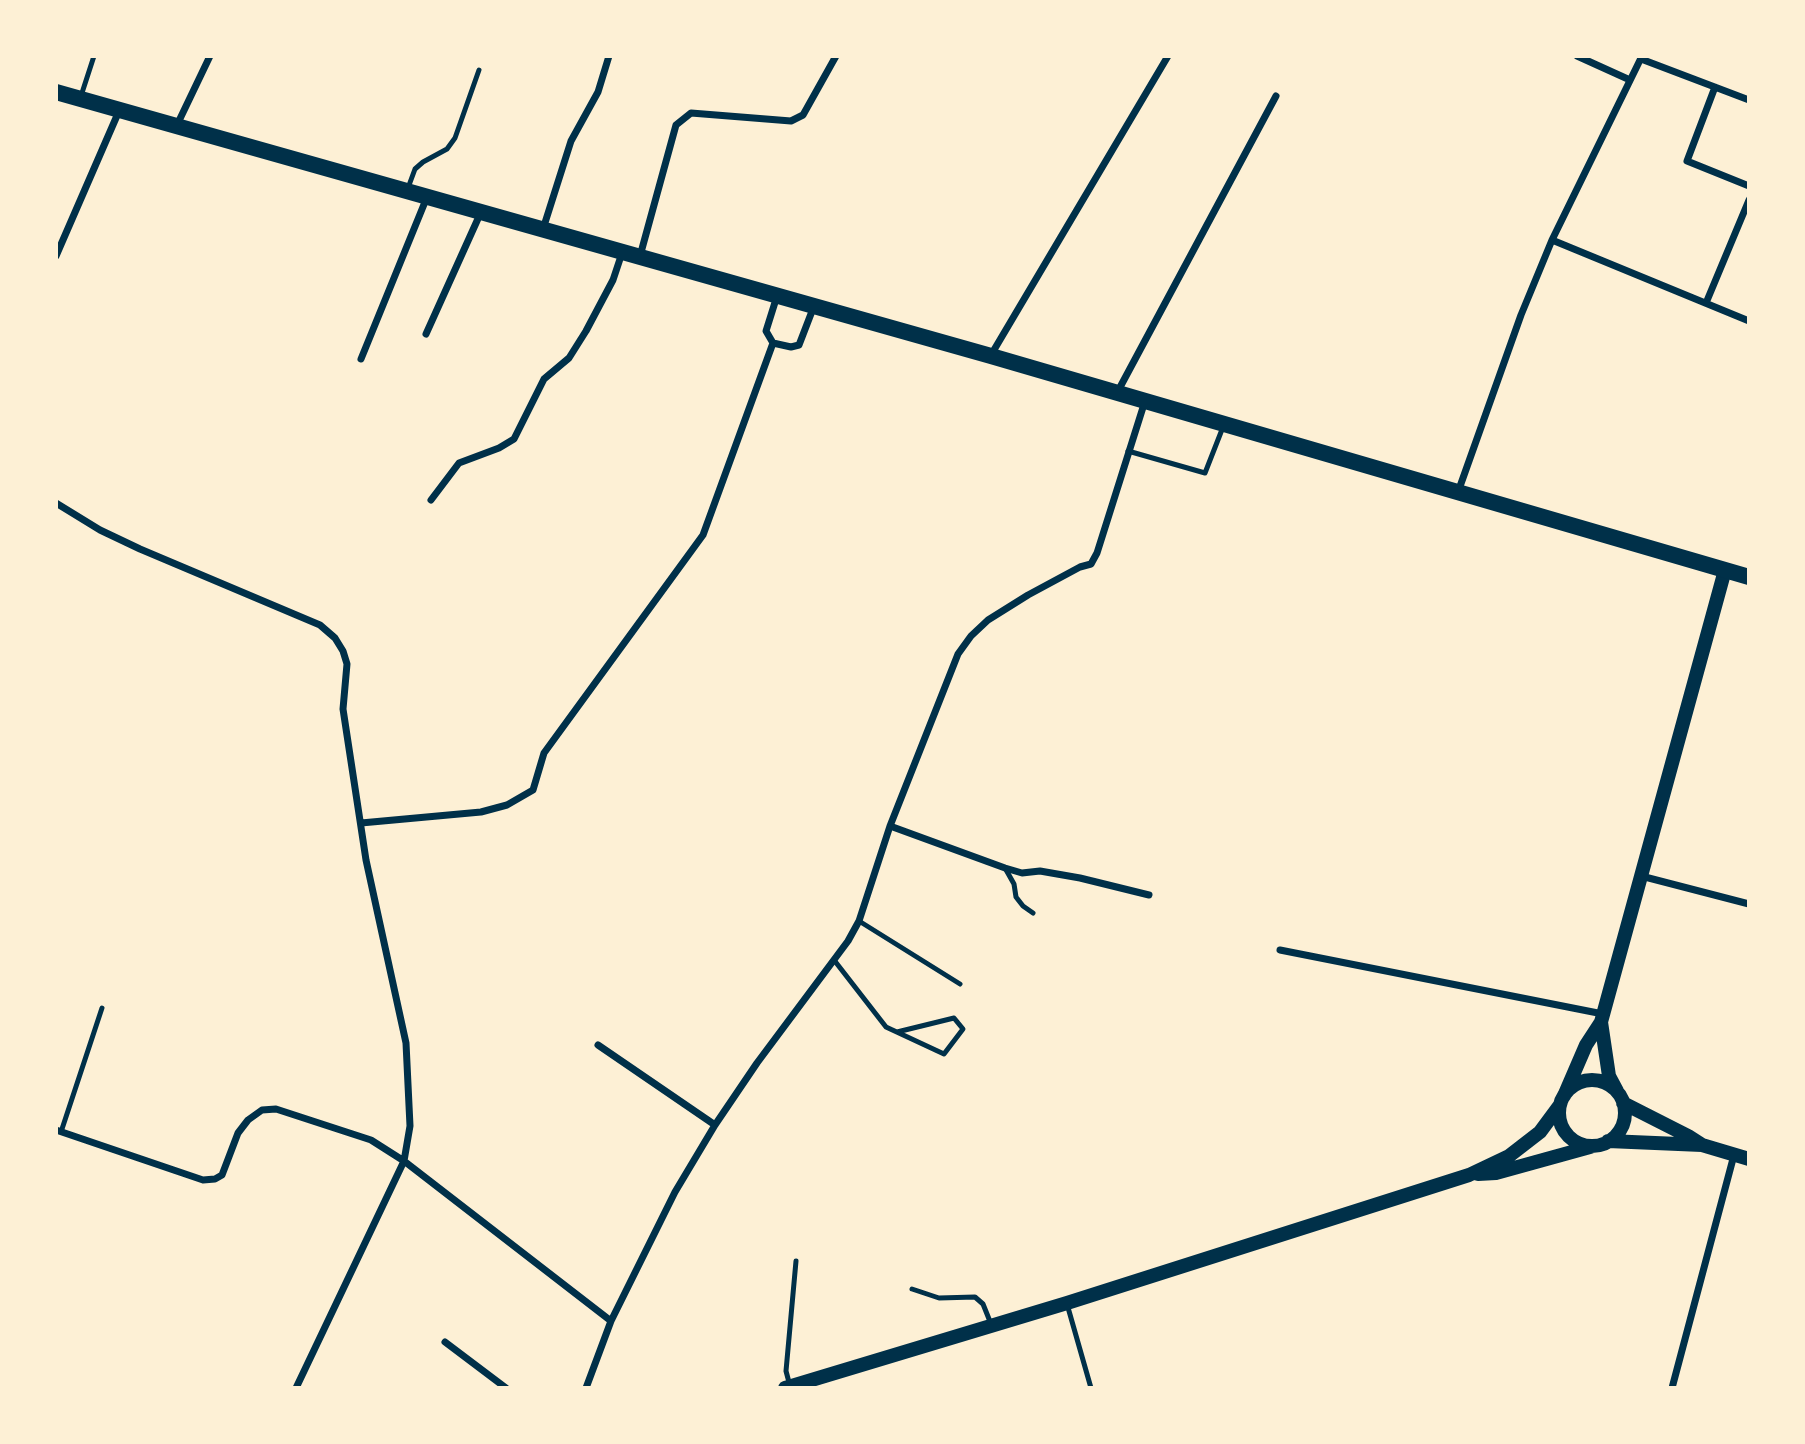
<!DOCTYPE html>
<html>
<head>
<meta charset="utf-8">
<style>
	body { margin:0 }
	#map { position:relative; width:1805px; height:1444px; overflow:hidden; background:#fdf0d5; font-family:"Times New Roman",serif }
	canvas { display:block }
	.frame { position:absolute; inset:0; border:58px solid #fdf0d5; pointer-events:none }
</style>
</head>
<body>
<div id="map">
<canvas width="1805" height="1444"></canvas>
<div class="frame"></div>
</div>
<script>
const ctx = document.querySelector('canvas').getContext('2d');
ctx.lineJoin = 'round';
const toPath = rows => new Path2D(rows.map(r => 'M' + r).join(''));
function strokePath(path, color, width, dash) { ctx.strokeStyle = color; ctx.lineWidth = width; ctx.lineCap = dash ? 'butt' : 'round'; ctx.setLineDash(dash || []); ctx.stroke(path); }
strokePath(toPath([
	[81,96,94,56],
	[408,188,415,169,423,162,447,149,455,138,479,70],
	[1128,451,1205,473,1223,427],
	[1005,868,1014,884,1016,897,1023,906,1033,913],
	[859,921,960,984],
	[834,960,886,1027,944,1054,963,1029,954,1018,897,1032],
	[61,1132,102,1008],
	[912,1289,939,1298,975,1297,983,1304,991,1324],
	[1067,1304,1091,1388],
	[790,1386,786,1371,796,1261]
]), '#003049', 5);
strokePath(toPath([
	[1577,56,1630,80],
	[1641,59,1749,100],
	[1715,87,1687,161,1749,186],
	[177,125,210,56],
	[543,229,571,141,598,92,609,56],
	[1552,240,1749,321],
	[56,256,119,111],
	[640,256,676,125,691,113,791,121,803,115,836,56],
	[1706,303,1749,200],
	[426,334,481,212],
	[773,343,791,347,799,345,814,306],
	[991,355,1168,56],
	[361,359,427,197],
	[1118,391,1276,96],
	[1458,492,1521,315,1552,240,1642,56],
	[431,500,459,463,499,448,514,439,544,379,569,358,586,331,613,280,622,253],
	[56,503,100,530,140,549,320,625,335,638,343,651,347,664,343,709,366,860,406,1043,410,1126,404,1161,296,1388],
	[361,823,481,812,507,805,533,790,544,753,703,535,773,343,766,331,777,296],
	[890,826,1005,868,1022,873,1040,871,1080,878,1149,895],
	[1641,876,1749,904],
	[1280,950,1603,1014],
	[598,1045,715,1125],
	[56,1130,203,1180,215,1179,222,1175,238,1133,248,1120,262,1110,276,1109,371,1140,404,1161,611,1321],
	[445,1342,506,1388],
	[586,1388,611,1321,675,1192,715,1125,757,1063,848,941,859,921,890,826,958,654,971,636,988,620,1028,595,1080,567,1091,564,1097,553,1145,401],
	[1672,1388,1734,1155]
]), '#003049', 7);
strokePath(toPath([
	[1601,1022,1609,1076,1617,1091],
	'1559 1113a33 33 0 1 1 66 0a33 33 0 1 1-66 0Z',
	[1564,1096,1586,1045,1601,1022,1725,570],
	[1623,1103,1688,1136,1702,1145,1749,1159],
	[1608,1141,1702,1145],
	[1478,1174,1496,1173,1590,1147],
	[785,1388,1067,1303,1469,1175,1509,1156,1540,1132,1560,1105]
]), '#003049', 14);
strokePath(toPath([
	[56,92,991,356,1749,577]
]), '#003049', 16);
</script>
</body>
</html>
